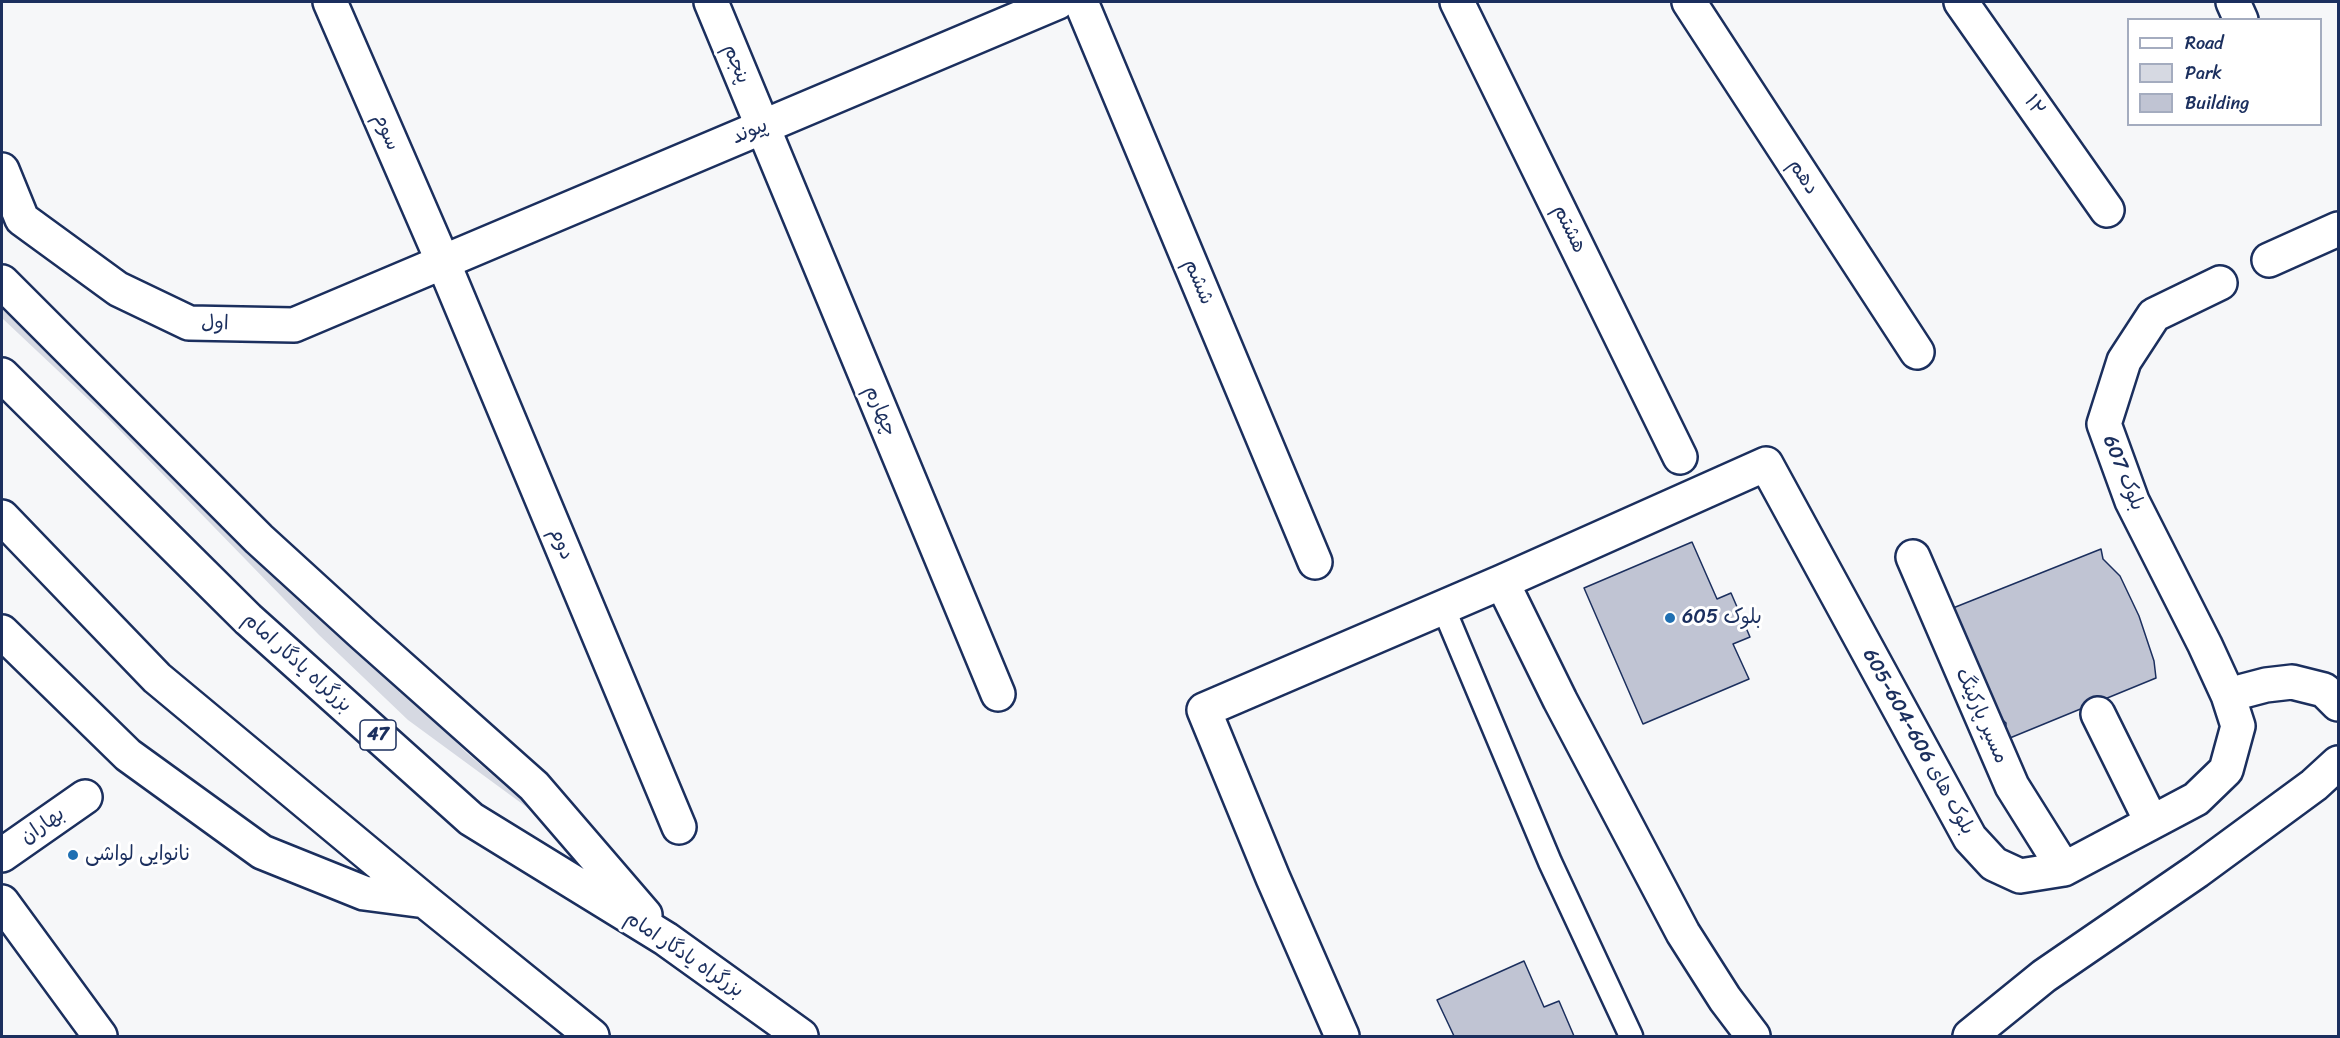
<!DOCTYPE html>
<html>
<head>
<meta charset="utf-8">
<style>
	body { margin:0 }
	#map { position:relative; width:2340px; height:1038px; overflow:hidden; background:#f6f7f9; font-family:Sriracha,sans-serif }
	canvas { display:block }
	.frame { position:absolute; inset:0; border:3px solid #1b2f5e; pointer-events:none }
	.legend { position:absolute; left:2127px; top:18px; width:195px; height:108px; box-sizing:border-box; background:#fff; border:2px solid #a4acbf; margin:0; padding:8px 10px; list-style:none; font-size:18px; color:#1b2f5e }
	.legend li { display:flex; align-items:center; gap:12px; height:30px }
	.legend b { width:30px; border:2px solid #a4acbf }
</style>
</head>
<body>
<div id="map">
<canvas width="2340" height="1038"></canvas>
<div class="frame"></div>
<ul class="legend">
<li><b style="height:8px;background:#fff"></b>Road</li>
<li><b style="height:16px;background:#d6d9e2"></b>Park</li>
<li><b style="height:16px;background:#c0c4d3"></b>Building</li>
</ul>
</div>
<script>
const ctx = document.querySelector('canvas').getContext('2d');
ctx.lineJoin = 'round';
function fill(path, color) { ctx.fillStyle = color; ctx.fill(path, 'evenodd'); }
const toPath = rows => new Path2D(rows.map(r => 'M' + r).join(''));
function strokePath(path, color, width, dash) { ctx.strokeStyle = color; ctx.lineWidth = width; ctx.lineCap = dash ? 'butt' : 'round'; ctx.setLineDash(dash || []); ctx.stroke(path); }
function drawText(font, color, halo, rows, align = 'center') {
  ctx.font = font + ' Sriracha,"Playpen Sans Arabic",sans-serif'; ctx.lineWidth = 6; ctx.setLineDash([]); ctx.textBaseline = 'middle'; ctx.strokeStyle = halo; ctx.fillStyle = color; for (const [text, x, y, turn = 0] of rows) {
    ctx.save(); ctx.translate(x, y); ctx.rotate((+turn || 0) * Math.PI / 180); ctx.textAlign = isNaN(turn) ? turn : align; if (halo) ctx.strokeText(text, 0, 0); ctx.fillText(text, 0, 0); ctx.restore();
  }
}
fill(toPath([
	[2,296,467,753,547,822,408,720,319,635,106,416,2,318]
]), '#d6d9e2');
const building = toPath([
	[1692,542,1717,599,1731,593,1750,637,1733,644,1749,679,1643,724,1584,588,1692,542],
	[2101,549,2103,559,2120,576,2139,616,2154,661,2156,678,2005,740,2006,723,1982,700,1948,610,2101,549],
	[1524,961,1544,1007,1559,1001,1574,1036,1454,1036,1437,1000,1524,961]
]);
fill(building, '#c0c4d3');
strokePath(building, '#1b2f5e', 1.5);
const service = toPath([
	[1443,607,1550,862,1631,1036]
]);
const minor = toPath([
	[330,2,443,262,679,827],
	[711,2,998,694],
	[1081,2,1315,562],
	[1457,2,1680,457],
	[1689,2,1917,352],
	[1961,2,2107,210],
	[2233,2,2241,20],
	[2,170,22,219,118,289,189,323,294,325,443,262],
	[2269,260,2338,229],
	[1913,557,2012,786,2064,869],
	[1502,582,1560,700,1683,933,1725,999,1753,1036],
	[2228,695,2266,685,2292,682,2324,690,2338,704],
	[2098,714,2151,821],
	[2,902,100,1036],
	[1342,1036,1273,878,1204,710,1502,582,1766,464,1970,838,1994,864,2020,876,2064,869,2196,799,2226,770,2238,726,2228,695,2205,645,2132,501,2104,424,2124,361,2154,315,2220,283],
	[1970,1036,2044,976,2197,871,2314,785,2338,763]
]);
const tertiary = toPath([
	[443,262,1058,2],
	[2,855,85,797]
]);
const trunk = toPath([
	[2,282,259,539,362,633,534,786,645,915],
	[2,375,248,619,471,819,666,939,801,1036],
	[2,517,157,678,425,901,592,1036],
	[2,632,128,755,262,852,364,893,425,901]
]);
strokePath(service, '#1b2f5e', 27);
strokePath(minor, '#1b2f5e', 38);
strokePath(tertiary, '#1b2f5e', 38);
strokePath(trunk, '#1b2f5e', 38);
strokePath(service, '#fff', 22);
strokePath(minor, '#fff', 33);
strokePath(tertiary, '#fff', 33);
strokePath(trunk, '#fff', 33);
for (const [x, y, r, color] of [
	[1670,618,6,"#1f6fb2"],
	[73,855,6,"#1f6fb2"]
]) { const dot = new Path2D(); dot.arc(x, y, r, 0, 2 * Math.PI); ctx.fillStyle = color; ctx.fill(dot); strokePath(dot, '#fff', 2); }
for (const [x, y, w] of [
	[378,735,36]
]) { const box = new Path2D(); box.roundRect(x - w / 2, y - 15, w, 30, 4.5); ctx.fillStyle = '#fff'; ctx.fill(box); strokePath(box, '#1b2f5e', 1.5); }
drawText('bold 18px', '#1b2f5e', null, [
	["47",378,735]
]);
drawText('20px', '#1b2f5e', '#fff', [
	["پنجم",736,64,68],
	["۱۲",2034,106,55],
	["سوم",386,132,67],
	["پیوند",750,132,-23],
	["دهم",1803,177,57],
	["هشتم",1569,229,64],
	["ششم",1198,282,67],
	["اول",215,324,1],
	["چهارم",880,411,67],
	["بلوک 607",2123,473,68],
	["دوم",561,544,67],
	["بزرگراه یادگار امام",297,663,42],
	["مسیر پارکینگ",1981,716,66],
	["بلوک های 606-604-605",1918,742,61],
	["بهاران",43,826,-35],
	["بزرگراه یادگار امام",684,955,34]
]);
drawText('20px', '#1b2f5e', '#fff', [
	["بلوک 605",1682,618],
	["نانوایی لواشی",85,855]
], 'left');
</script>
</body>
</html>
